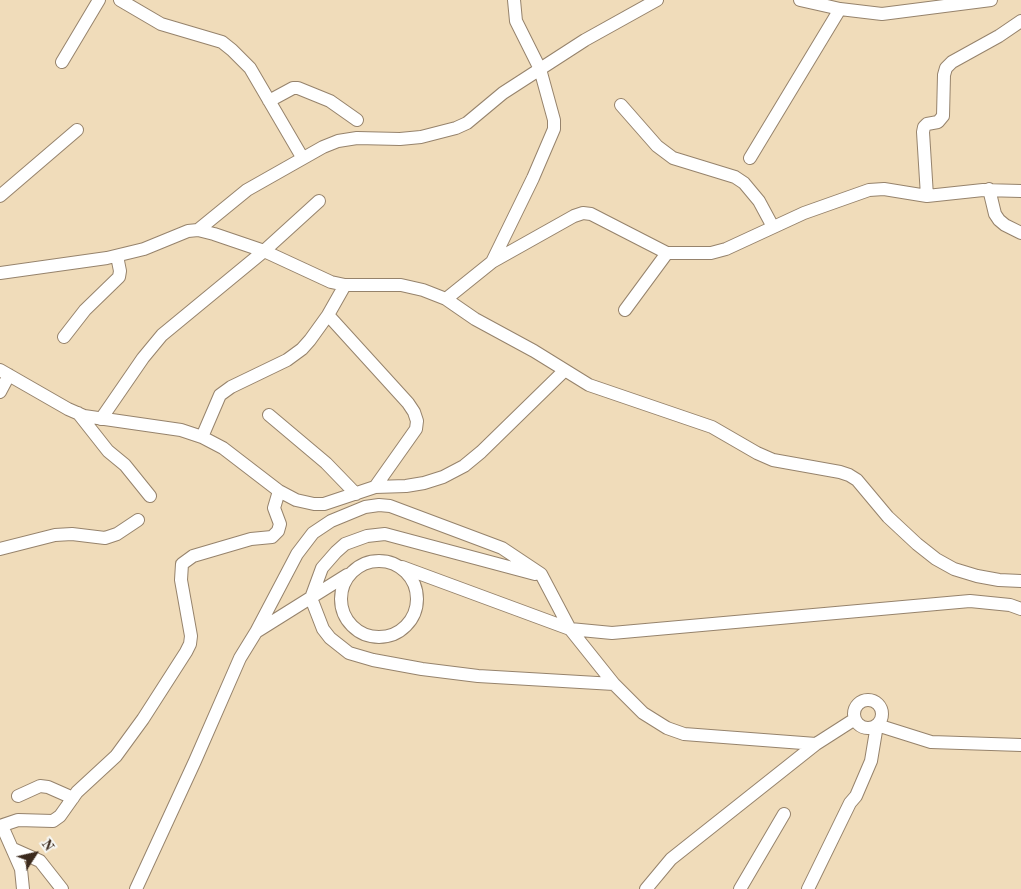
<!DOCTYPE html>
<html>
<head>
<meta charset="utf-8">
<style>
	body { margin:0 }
	#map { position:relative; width:1021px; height:889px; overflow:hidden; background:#f0dcba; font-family:"Old Standard TT",serif }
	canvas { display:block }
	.north { position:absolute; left:10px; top:829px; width:50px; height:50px; -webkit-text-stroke:4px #f6f6f2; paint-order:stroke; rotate:55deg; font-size:14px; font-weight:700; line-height:20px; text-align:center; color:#3b2a1e }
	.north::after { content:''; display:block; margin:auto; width:18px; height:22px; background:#3b2a1e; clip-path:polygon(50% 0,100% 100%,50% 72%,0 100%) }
</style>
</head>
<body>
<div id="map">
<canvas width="1021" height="889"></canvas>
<div class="north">N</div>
</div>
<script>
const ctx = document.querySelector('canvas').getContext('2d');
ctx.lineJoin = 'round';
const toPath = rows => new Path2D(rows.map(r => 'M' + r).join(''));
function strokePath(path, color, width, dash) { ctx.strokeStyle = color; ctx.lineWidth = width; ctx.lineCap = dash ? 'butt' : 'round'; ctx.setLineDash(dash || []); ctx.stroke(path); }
const minor = toPath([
	[120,0,161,24,222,42,232,50,250,68,302,157],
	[800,0,840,9,882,14,991,0],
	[62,62,99,0],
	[269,101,293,88,298,88,330,101,357,120],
	[621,105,657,146,673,158,735,177,744,183,759,201,773,227],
	[750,158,840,9],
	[989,189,995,214,999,220,1005,225,1021,233],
	[0,196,77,130],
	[927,196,923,132,924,127,927,124,938,122,943,116,944,75,946,68,952,62,999,36,1021,21],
	[198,230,247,190,323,147,338,141,357,138,400,139,421,137,456,128,467,123,503,93,585,40,657,0],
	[667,253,711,253,726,249,804,213,869,190,884,189,927,196,983,190,1021,191],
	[492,262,533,178,554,129,554,120,540,69,516,21,514,0],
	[0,273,107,258,144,249,188,231,198,230,214,234,264,251,331,282,345,285,401,285,423,290,446,299,475,319,534,351,589,385,712,427,757,453,773,460,840,472,849,475,857,480,888,517,917,544,936,559,954,569,977,576,999,580,1021,581],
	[446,299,492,262,574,216,583,213,591,214,667,253,625,310],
	[328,315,408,403,414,412,417,421,416,429,375,487],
	[64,337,85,310,119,277,120,271,117,256],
	[0,370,68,409,84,416,181,430,202,437,223,448,279,491,296,500,314,504,324,504,375,487,406,486,424,483,443,477,464,466,481,452,564,371],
	[0,392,9,375],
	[78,413,108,451,125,465,150,496],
	[269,415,326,463,356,494],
	[101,419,143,358,162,335,264,251,319,201],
	[202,437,220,395,231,387,287,360,302,349,310,340,328,315,345,285],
	[0,549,55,535,72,534,105,538,117,534,138,520],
	'341 599a38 38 0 1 1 76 0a38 38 0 1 1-76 0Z',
	[402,567,570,629,612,633,970,601,1010,605,1021,609],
	[535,574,385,534,367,536,345,544,336,552,322,568,311,598,323,629,330,638,349,653,373,660,422,669,478,676,614,684],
	[256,632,297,554,313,533,331,521,365,507,379,505,390,506,502,548,541,574,570,629,614,684,643,713,667,728,684,734,816,744,855,719],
	'854 714a14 14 0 1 1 28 0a14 14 0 1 1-28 0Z',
	[18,796,40,786,48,787,73,798],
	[0,826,18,820,53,821,60,816,77,792,116,756,143,719,186,652,190,644,191,636,181,580,182,564,193,556,251,539,272,537,278,531,280,524,274,508,279,491],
	[2,826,21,869,23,889],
	[13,849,40,861,62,889],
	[136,889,195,761,240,658,256,632,347,575],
	[646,889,671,859,816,744],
	[740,889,784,814],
	[808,889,850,803,856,796,871,761,877,725,931,742,1021,745]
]);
strokePath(minor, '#96836c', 14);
strokePath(minor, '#fff', 12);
</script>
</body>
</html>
